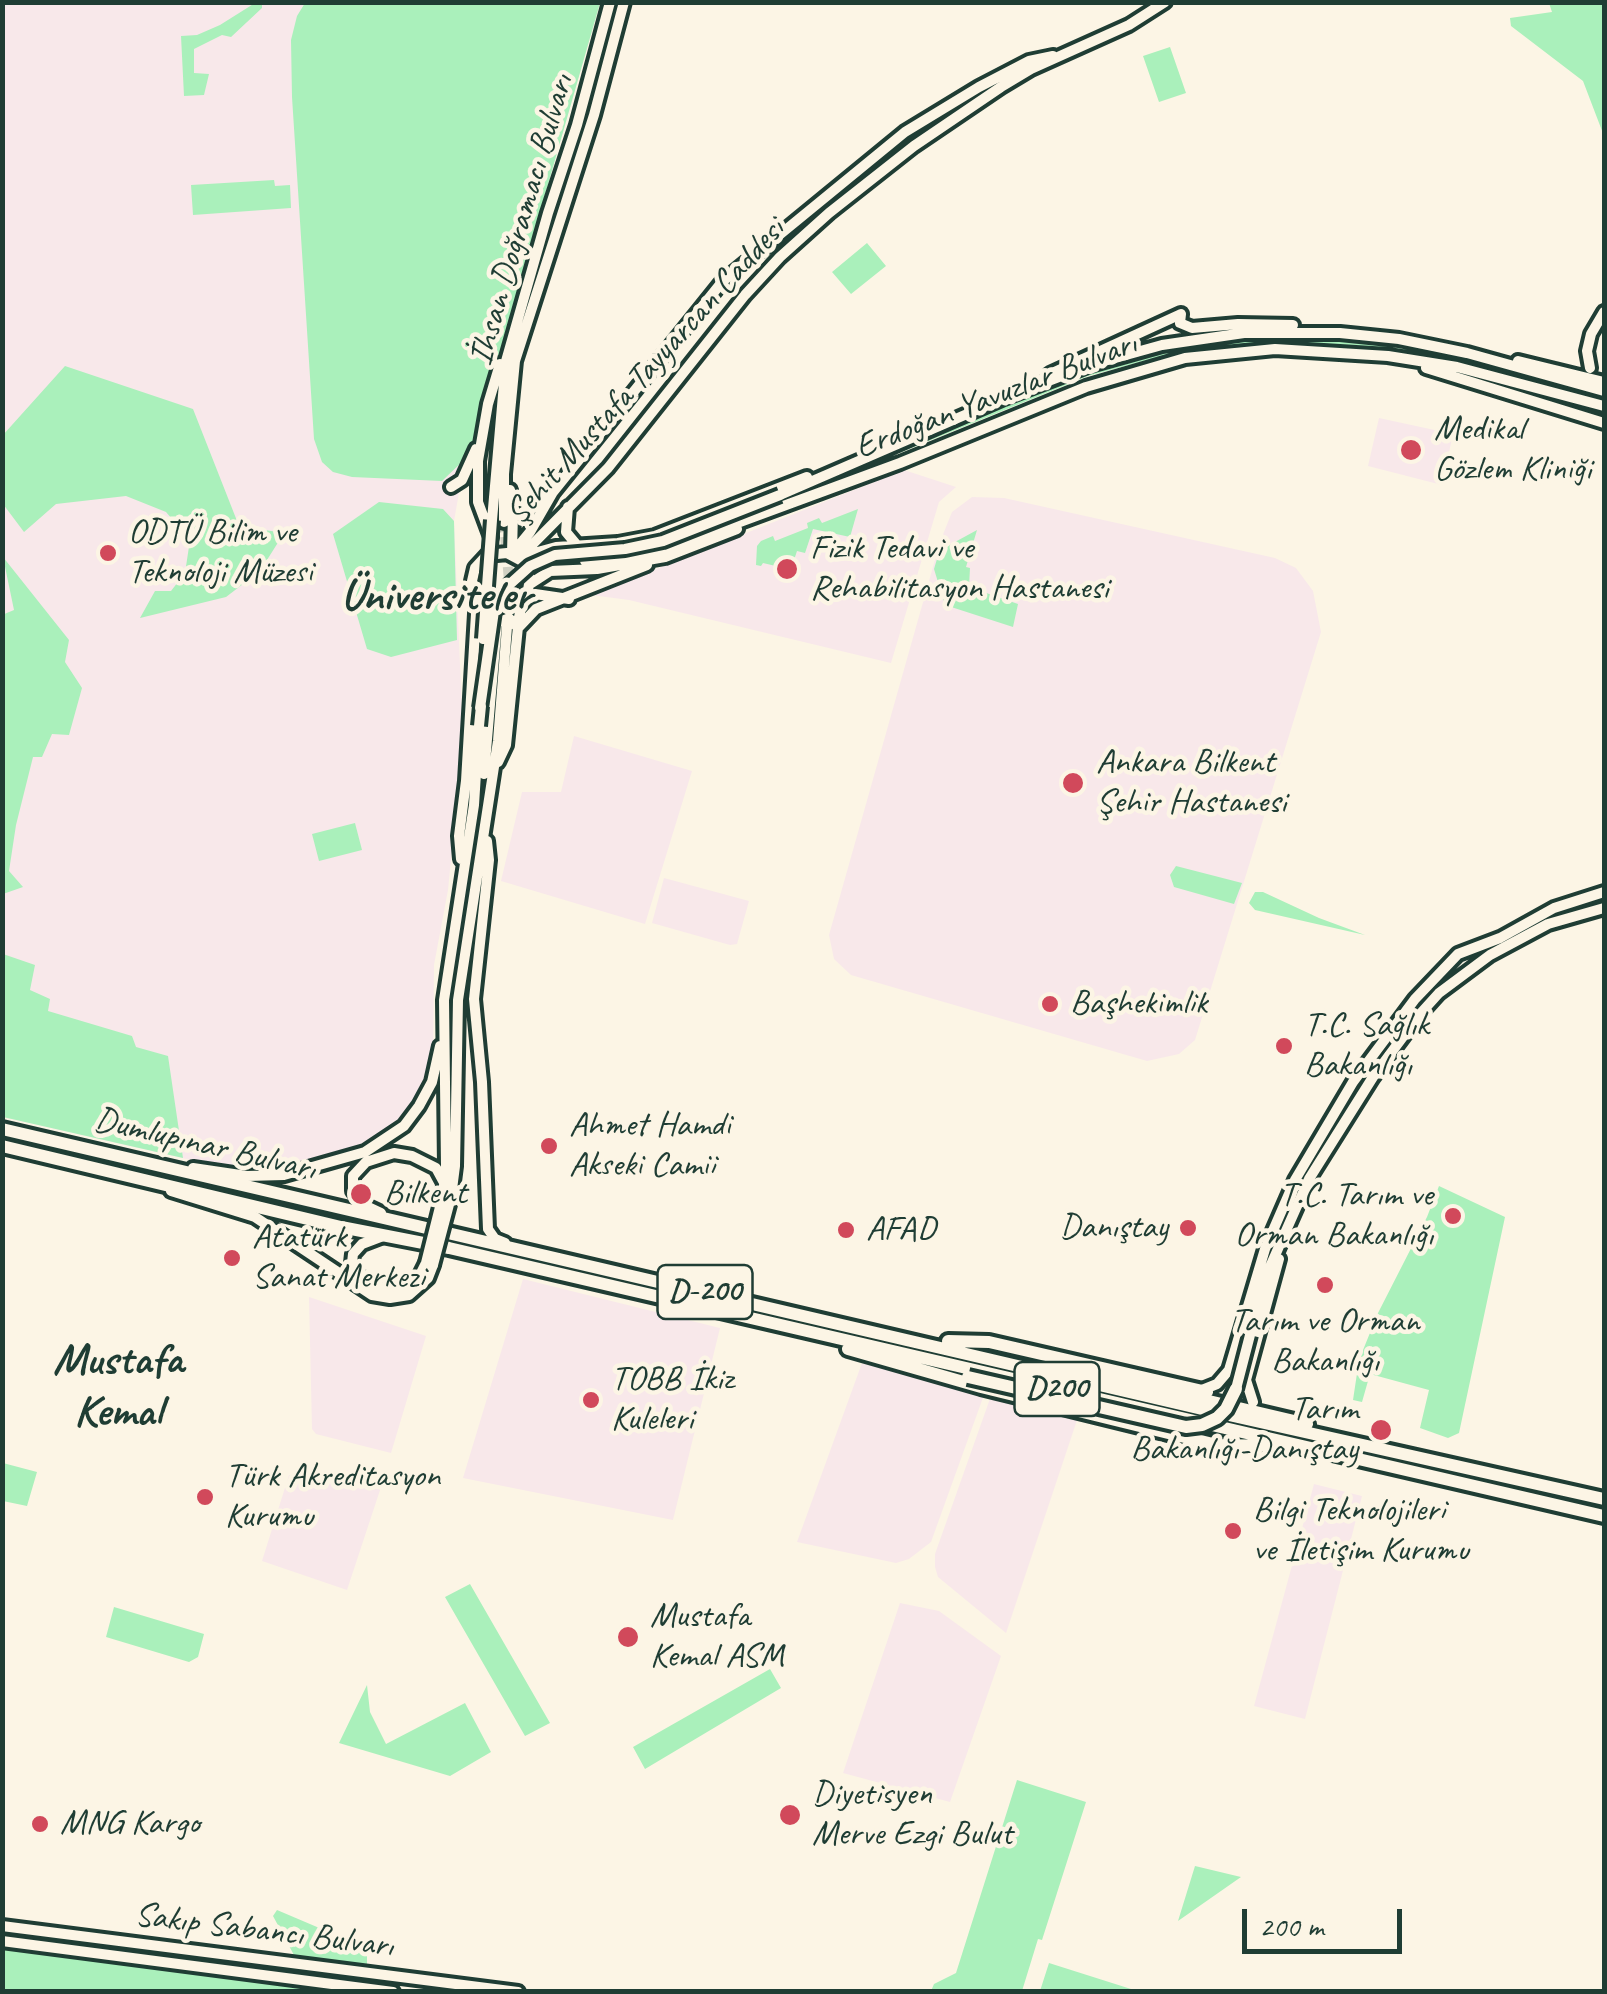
<!DOCTYPE html>
<html>
<head>
<meta charset="utf-8">
<style>
	body { margin:0 }
	#map { position:relative; width:1607px; height:1994px; overflow:hidden; background:#fcf5e5; font-family:Caveat,sans-serif }
	canvas { display:block }
	.frame { position:absolute; inset:0; border:5px solid #1f3d34; pointer-events:none }
	.scale { position:absolute; left:1242px; top:1909px; width:160px; height:45px; box-sizing:border-box; border:5px solid #1f3d34; border-top:0; padding-left:12px; font-size:30px; line-height:35px; white-space:nowrap; color:#1f3d34; -webkit-text-stroke:8px #fcf5e5; paint-order:stroke }
</style>
</head>
<body>
<div id="map">
<canvas width="1607" height="1994"></canvas>
<div class="frame"></div>
<div class="scale">200 m</div>
</div>
<script>
const ctx = document.querySelector('canvas').getContext('2d');
ctx.lineJoin = 'round';
function fill(path, color) { ctx.fillStyle = color; ctx.fill(path, 'evenodd'); }
const toPath = rows => new Path2D(rows.map(r => 'M' + r).join(''));
function strokePath(path, color, width, dash) { ctx.strokeStyle = color; ctx.lineWidth = width; ctx.lineCap = dash ? 'butt' : 'round'; ctx.setLineDash(dash || []); ctx.stroke(path); }
function drawText(font, color, halo, rows, align = 'center') {
  ctx.font = font + ' Caveat,sans-serif'; ctx.lineWidth = 9; ctx.setLineDash([]); ctx.textBaseline = 'middle'; ctx.strokeStyle = halo; ctx.fillStyle = color; for (const [text, x, y, turn = 0] of rows) {
    ctx.save(); ctx.translate(x, y); ctx.rotate((+turn || 0) * Math.PI / 180); ctx.textAlign = isNaN(turn) ? turn : align; if (halo) ctx.strokeText(text, 0, 0); ctx.fillText(text, 0, 0); ctx.restore();
  }
}
fill(toPath([
	[2,3,600,3,477,432,465,459,454,521,463,737,448,890,434,965,433,1066,412,1108,390,1131,351,1152,304,1167,254,1172,226,1168,3,1117],
	[1379,418,1453,434,1442,485,1368,466],
	[904,470,956,487,939,502,891,663,629,600,591,595],
	[972,497,1004,498,1275,558,1296,568,1313,591,1321,632,1195,1040,1179,1054,1147,1061,851,975,834,959,829,935,940,542,952,512],
	[574,736,692,771,645,924,501,881,522,792,561,792],
	[664,878,749,901,737,944,730,945,652,923],
	[523,1279,720,1328,673,1520,463,1478],
	[309,1297,426,1336,391,1453,316,1434,312,1429],
	[862,1363,985,1392,931,1542,909,1559,896,1563,797,1542],
	[992,1393,1078,1417,1006,1633,938,1577,935,1567,935,1554],
	[360,1469,385,1475,347,1590,262,1561,289,1475],
	[1314,1484,1362,1496,1305,1719,1254,1706],
	[900,1603,939,1611,1001,1656,950,1802,843,1773]
]), '#f8e8ea');
fill(toPath([
	[255,3,262,3,262,8,231,37,222,35,194,49,194,73,209,74,204,95,184,96,181,36,197,35,220,25],
	[305,3,600,3,477,432,465,459,442,481,352,477,333,472,322,462,314,439,292,97,291,40,297,16],
	[1549,3,1604,3,1604,136,1583,81,1511,26,1510,18,1552,12],
	[1170,47,1186,93,1159,102,1143,56],
	[274,180,275,186,290,185,291,208,193,215,191,185],
	[867,243,886,266,851,294,832,272],
	[1268,339,1349,341,1425,352,1604,398,1604,401,1453,361,1387,348,1290,342,1221,346,1158,357,1088,376,779,502,778,500,1035,393,1115,364,1204,345],
	[65,366,193,409,239,526,284,533,260,571,226,597,140,618,155,591,171,591,185,573,190,540,166,512,126,496,56,504,24,532,3,504,3,435],
	[379,502,443,509,454,521,457,640,391,657,367,649,333,534],
	[858,509,850,537,813,529,805,553,797,551,793,563,784,568,763,563,761,566,756,565,757,546,761,541,773,536,775,541,808,528,807,523,819,518,822,523],
	[977,530,966,567,970,568,969,587,1018,604,1013,627,945,605,934,569,937,559,944,548],
	[3,557,69,640,65,662,82,688,69,735,52,734,42,757,33,757,16,825,9,871,23,887,3,894,2,615,14,610],
	[355,823,362,850,319,861,312,834],
	[1176,866,1242,883,1234,904,1174,887,1170,875],
	[1255,892,1263,892,1319,918,1365,935,1255,910,1249,903],
	[3,954,35,965,30,990,50,999,48,1011,132,1036,136,1047,168,1056,183,1158,3,1117],
	[1439,1186,1505,1217,1459,1433,1448,1438,1420,1428,1429,1390,1370,1374,1362,1402,1353,1400,1359,1360,1378,1313,1427,1217],
	[3,1463,37,1472,27,1506,3,1501],
	[470,1584,550,1723,525,1736,445,1597],
	[114,1607,204,1634,198,1657,189,1662,106,1637],
	[770,1669,781,1688,645,1769,633,1747],
	[367,1685,370,1712,386,1744,465,1703,491,1752,450,1776,339,1743],
	[1017,1780,1086,1802,1042,1940,1038,1939,1022,1991,931,1991,934,1984,956,1973],
	[1195,1866,1241,1877,1178,1921],
	[277,1910,357,1944,367,1956,367,1964,295,1957,273,1916],
	[3,1948,75,1959,340,1991,3,1991],
	[1049,1963,1131,1989,1129,1992,1040,1991]
]), '#aaf0bb');
strokePath(toPath([
	[504,522,509,581,508,616],
	[510,600,536,573,554,565,585,561]
]), '#d0d0c2', 10, [10, 5]);
const major = toPath([
	[1518,361,1604,382],
	[1426,368,1604,423],
	[1590,368,1587,351,1591,334,1604,312],
	[1050,374,1181,314,1180,323,1192,328,1238,324,1293,325],
	[451,487,462,480,476,449],
	[510,490,513,513,512,553],
	[780,495,1004,398,1090,365,1162,345,1244,333,1340,333,1399,339,1467,353,1604,391],
	[568,507,566,532,576,544],
	[492,520,506,361,548,213,577,125,610,2],
	[504,522,504,474,515,361,594,115,624,2],
	[491,537,478,502,478,461,488,404,500,364],
	[512,554,530,532,553,492,722,282,905,132,979,87,1029,61,1053,56],
	[523,556,556,547,618,543,655,536,807,477],
	[519,558,608,468,745,295,780,257,829,213,914,146,1001,87,1031,69,1129,25,1165,2],
	[585,561,636,555,683,543,900,463,1086,387,1185,358,1275,349,1388,356,1457,367,1604,406],
	[530,584,550,571,597,569,665,557,737,529],
	[497,623,509,618,518,628,536,609,647,565],
	[498,762,506,745,519,617,523,599,528,590,530,578,522,561,507,553,487,555,475,568,472,581,477,596,494,608,510,608,523,599,535,594,569,599],
	[484,774,497,623,495,617],
	[487,841,489,860,474,999,482,1082,488,1229,495,1239,505,1243],
	[461,859,459,836,466,781,477,597],
	[193,1168,247,1176,284,1175,365,1152,404,1126,419,1106,432,1082,440,1046],
	[171,1191,255,1217,372,1295,390,1298,409,1295,428,1278,433,1265],
	[443,1195,446,1166,444,1000,474,805,479,726],
	[451,1197,455,1166,458,1000,498,741,507,627],
	[381,1213,364,1205,353,1191,353,1176,366,1162,394,1153,412,1156,436,1168,443,1181],
	[383,1236,362,1244,353,1254,352,1263,355,1272,369,1284,392,1290,408,1286,418,1279,426,1263],
	[1250,1335,1269,1269,1309,1179,1373,1077,1420,1014,1439,993,1490,955,1548,924,1604,908],
	[1202,1390,1217,1384,1229,1370,1265,1249,1295,1180,1353,1082,1415,999,1458,954,1500,938,1554,908,1604,892],
	[1253,1402,1246,1380,1279,1259],
	[2,1926,518,1992],
	[2,1941,393,1992]
]);
const highway = toPath([
	[2,1129,1202,1409,1604,1499],
	[2,1146,341,1227,449,1248,1604,1516],
	[948,1341,989,1342,1207,1392],
	[848,1349,981,1387,1217,1445,1280,1446],
	[1098,1375,1307,1424]
]);
strokePath(major, '#1f3d34', 18);
strokePath(highway, '#1f3d34', 20);
strokePath(major, '#fcf5e5', 10);
strokePath(highway, '#fcf5e5', 12);
const majorBridge = toPath([
	[483,639,492,520],
	[480,708,494,611,510,584,530,566,555,555,625,549,663,541,780,495],
	[479,726,481,706],
	[426,1263,443,1195],
	[433,1265,451,1197],
	[1236,1389,1250,1335]
]);
const highwayBridge = toPath([
	[968,1377,1186,1427,1202,1425,1217,1418,1226,1409,1236,1389]
]);
strokePath(majorBridge, '#1f3d34', 18, []);
strokePath(highwayBridge, '#1f3d34', 20, []);
strokePath(majorBridge, '#fcf5e5', 10);
strokePath(highwayBridge, '#fcf5e5', 12);
for (const [x, y, r, color] of [
	[1411,450,12,"#d1495b"],
	[108,553,10,"#d1495b"],
	[787,569,12,"#d1495b"],
	[1073,783,12,"#d1495b"],
	[1050,1004,10,"#d1495b"],
	[1284,1046,10,"#d1495b"],
	[549,1146,10,"#d1495b"],
	[361,1194,12,"#d1495b"],
	[1453,1216,10,"#d1495b"],
	[1188,1228,10,"#d1495b"],
	[846,1230,10,"#d1495b"],
	[232,1258,10,"#d1495b"],
	[1325,1285,10,"#d1495b"],
	[591,1400,10,"#d1495b"],
	[1381,1430,12,"#d1495b"],
	[205,1497,10,"#d1495b"],
	[1233,1531,10,"#d1495b"],
	[628,1637,12,"#d1495b"],
	[790,1815,12,"#d1495b"],
	[40,1824,10,"#d1495b"]
]) { const dot = new Path2D(); dot.arc(x, y, r, 0, 2 * Math.PI); ctx.fillStyle = color; ctx.fill(dot); strokePath(dot, '#fcf5e5', 4); }
for (const [x, y, w] of [
	[705,1292,95],
	[1057,1389,85]
]) { const box = new Path2D(); box.roundRect(x - w / 2, y - 27, w, 54, 8); ctx.fillStyle = '#fcf5e5'; ctx.fill(box); strokePath(box, '#1f3d34', 2.5); }
drawText('bold 32px', '#1f3d34', null, [
	["D-200",705,1292],
	["D200",1057,1389]
]);
drawText('35px', '#1f3d34', '#fcf5e5', [
	["İhsan Doğramacı Bulvarı",522,220,-74],
	["Şehit Mustafa Tayyarcan Caddesi",646,372,-48],
	["Erdoğan Yavuzlar Bulvarı",996,396,-21],
	["Dumlupınar Bulvarı",205,1145,13],
	["Sakıp Sabancı Bulvarı",264,1931,7]
]);
drawText('35px', '#1f3d34', '#fcf5e5', [
	["Medikal",1434,430],
	["Gözlem Kliniği",1434,470],
	["ODTÜ Bilim ve",128,533],
	["Teknoloji Müzesi",128,573],
	["Fizik Tedavi ve",810,549],
	["Rehabilitasyon Hastanesi",810,589],
	["Ankara Bilkent",1096,763],
	["Şehir Hastanesi",1096,803],
	["Başhekimlik",1070,1004],
	["T.C. Sağlık",1304,1026],
	["Bakanlığı",1304,1066],
	["Ahmet Hamdi",569,1126],
	["Akseki Camii",569,1166],
	["Bilkent",384,1194],
	["T.C. Tarım ve",1433,1196,"right"],
	["Orman Bakanlığı",1433,1236,"right"],
	["Danıştay",1168,1228,"right"],
	["AFAD",866,1230],
	["Atatürk",252,1238],
	["Sanat Merkezi",252,1278],
	["Tarım ve Orman",1325,1322,"center"],
	["Bakanlığı",1325,1362,"center"],
	["TOBB İkiz",611,1380],
	["Kuleleri",611,1420],
	["Tarım",1358,1410,"right"],
	["Bakanlığı-Danıştay",1358,1450,"right"],
	["Türk Akreditasyon",225,1477],
	["Kurumu",225,1517],
	["Bilgi Teknolojileri",1253,1511],
	["ve İletişim Kurumu",1253,1551],
	["Mustafa",650,1617],
	["Kemal ASM",650,1657],
	["Diyetisyen",812,1795],
	["Merve Ezgi Bulut",812,1835],
	["MNG Kargo",60,1824]
], 'left');
drawText('bold 45px', '#1f3d34', '#fcf5e5', [
	["Üniversiteler",436,597],
	["Mustafa",118,1361],
	["Kemal",118,1413]
]);
</script>
</body>
</html>
